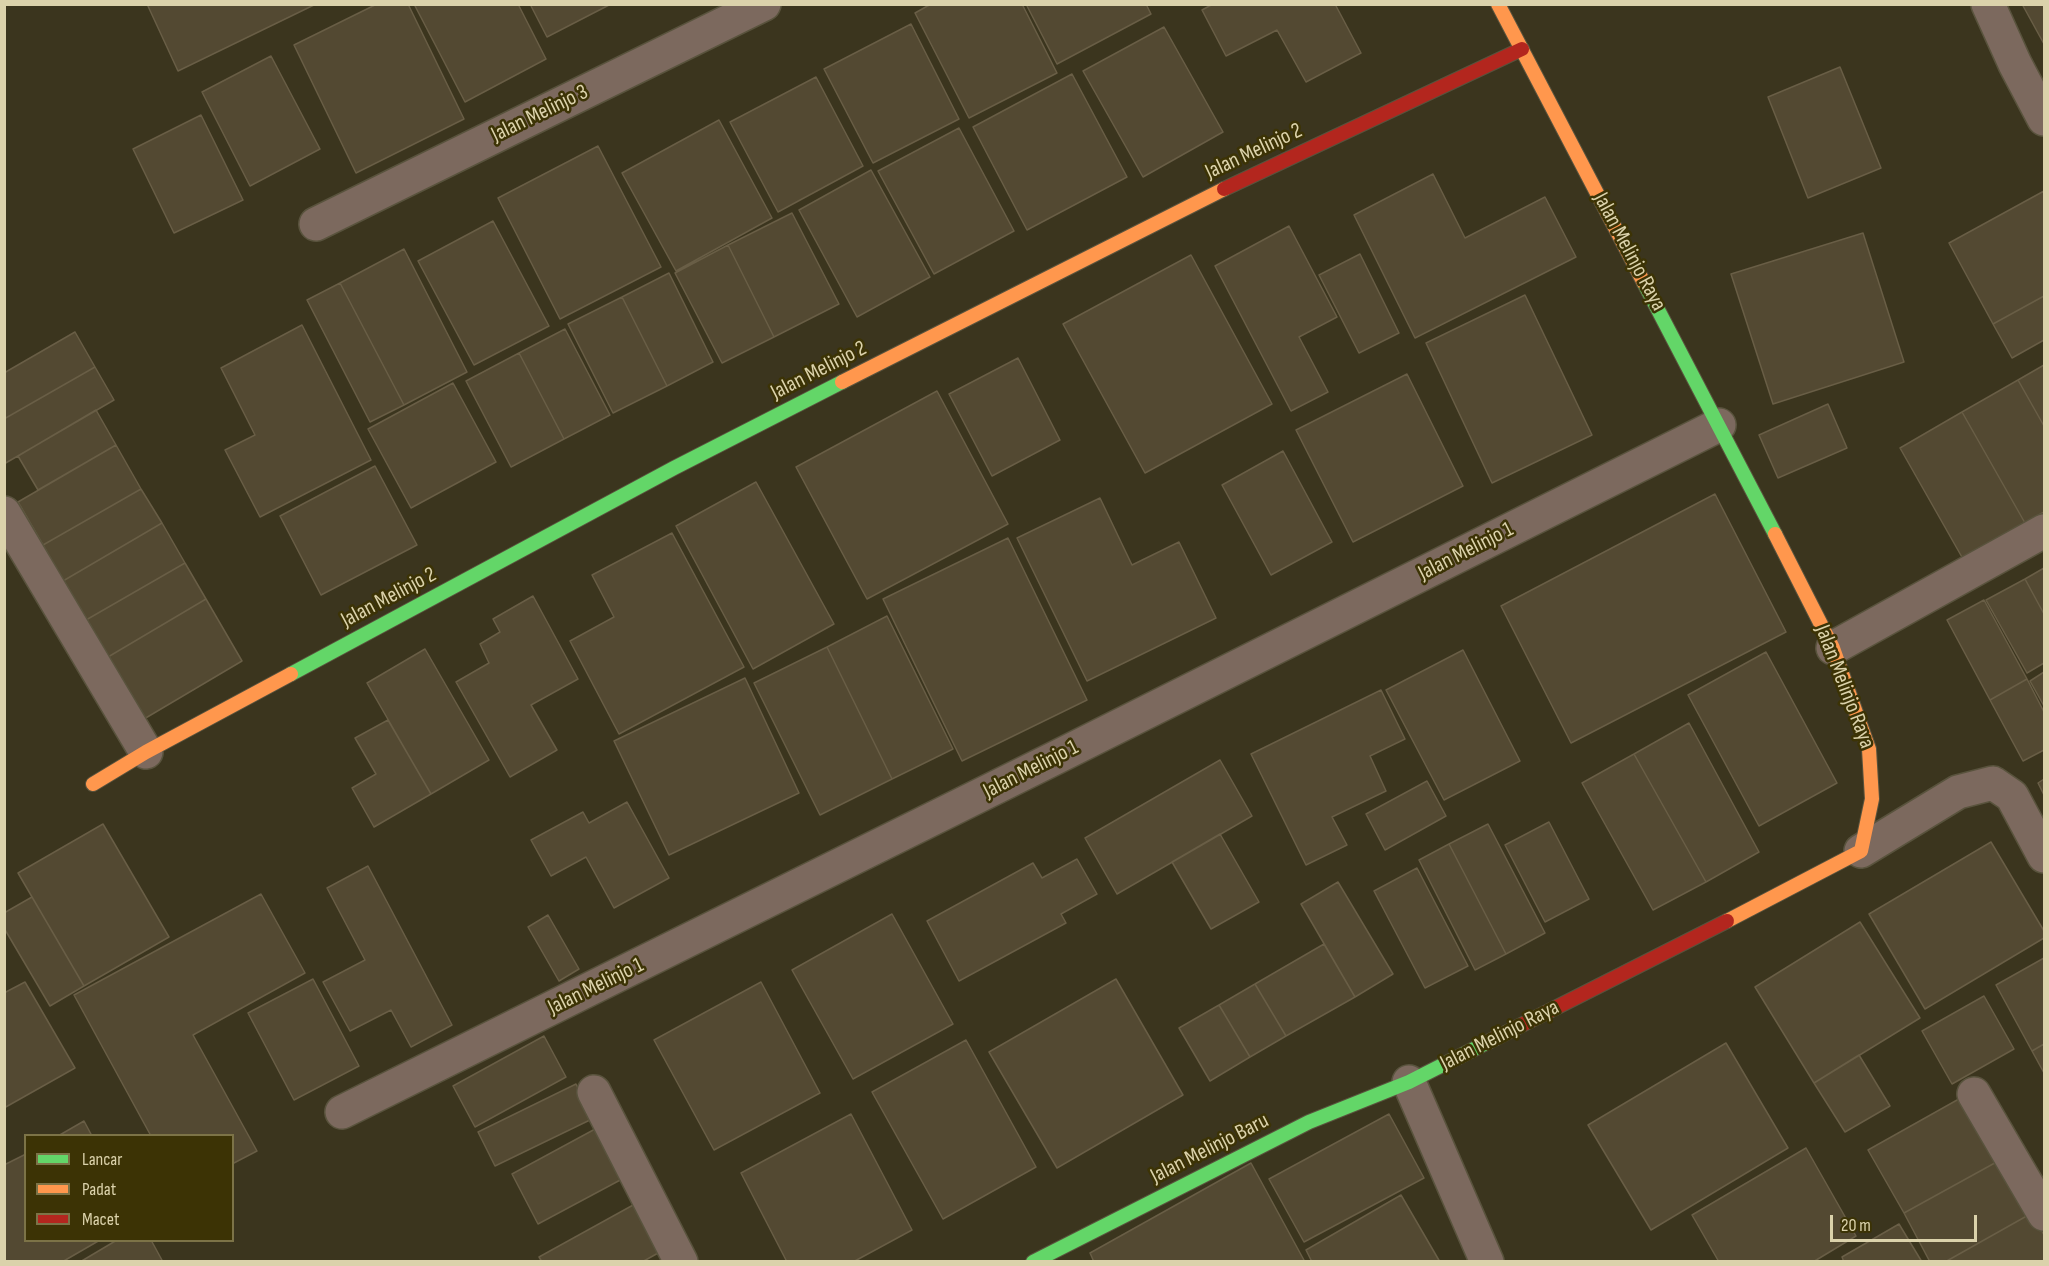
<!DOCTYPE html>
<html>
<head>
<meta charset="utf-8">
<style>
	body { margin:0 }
	#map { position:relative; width:2049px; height:1266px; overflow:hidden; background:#3b351e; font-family:"Sofia Sans Condensed",sans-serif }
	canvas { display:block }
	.frame { position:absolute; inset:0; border:6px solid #dbd2ab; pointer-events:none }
	.legend { position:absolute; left:24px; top:1134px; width:210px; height:108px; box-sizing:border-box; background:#3c3305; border:2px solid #7c7347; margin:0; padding:8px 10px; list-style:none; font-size:18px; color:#dbd2ab }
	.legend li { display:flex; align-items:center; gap:12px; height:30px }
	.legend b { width:30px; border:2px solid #7c7347 }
	.scale { position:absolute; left:1830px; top:1215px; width:147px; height:27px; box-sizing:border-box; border:3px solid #dbd2ab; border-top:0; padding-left:8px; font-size:18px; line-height:21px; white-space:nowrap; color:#dbd2ab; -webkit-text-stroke:4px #3c3305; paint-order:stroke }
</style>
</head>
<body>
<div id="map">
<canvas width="2049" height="1266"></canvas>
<div class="frame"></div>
<ul class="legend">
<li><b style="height:8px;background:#63d668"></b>Lancar</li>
<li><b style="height:8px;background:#ff974d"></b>Padat</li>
<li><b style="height:8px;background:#b3261e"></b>Macet</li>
</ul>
<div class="scale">20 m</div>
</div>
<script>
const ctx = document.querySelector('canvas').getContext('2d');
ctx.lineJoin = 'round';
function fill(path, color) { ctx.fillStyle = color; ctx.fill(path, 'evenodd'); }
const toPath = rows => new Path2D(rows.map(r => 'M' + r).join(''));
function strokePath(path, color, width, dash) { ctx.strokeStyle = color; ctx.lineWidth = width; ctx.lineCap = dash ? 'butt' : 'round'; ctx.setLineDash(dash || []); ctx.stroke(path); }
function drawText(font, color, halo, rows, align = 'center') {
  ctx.font = font + ' "Sofia Sans Condensed",sans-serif'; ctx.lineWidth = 5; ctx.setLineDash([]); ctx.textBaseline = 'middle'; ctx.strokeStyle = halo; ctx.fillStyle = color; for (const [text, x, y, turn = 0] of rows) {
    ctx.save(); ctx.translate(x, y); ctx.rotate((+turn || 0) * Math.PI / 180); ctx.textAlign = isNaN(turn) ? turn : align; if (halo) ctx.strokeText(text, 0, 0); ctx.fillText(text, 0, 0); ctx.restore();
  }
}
const building = toPath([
	[147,4,316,4,178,71,147,4],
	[377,4,408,4,464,119,356,173,294,45,377,4],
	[414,4,518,4,546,59,465,102,414,4],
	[530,4,611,4,547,37,530,4],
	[931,4,1022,4,1057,73,969,118,915,13,931,4],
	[1026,4,1146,4,1151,14,1057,64,1026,4],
	[1213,4,1335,4,1361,53,1306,82,1277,30,1226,56,1202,10,1213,4],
	[2022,4,2044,4,2044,44,2022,4],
	[911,24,959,119,873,163,824,69,911,24],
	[1164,27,1223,132,1143,177,1083,71,1164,27],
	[271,56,320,149,250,186,202,92,271,56],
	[1840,67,1881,168,1808,198,1768,97,1840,67],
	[1072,74,1127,177,1027,230,973,127,1072,74],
	[816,77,863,166,778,212,730,122,816,77],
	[201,115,243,200,174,233,133,149,201,115],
	[719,120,772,218,676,271,622,173,719,120],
	[959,128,1014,231,934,274,878,171,959,128],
	[598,146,661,267,560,319,498,198,598,146],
	[871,170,930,277,857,317,799,210,871,170],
	[1433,174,1465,238,1545,197,1576,257,1415,338,1354,215,1433,174],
	[2044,191,2044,296,1993,324,1949,243,2044,191],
	[792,213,839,304,774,337,728,245,792,213],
	[493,221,549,326,474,365,418,261,493,221],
	[1289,226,1337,317,1299,337,1328,392,1291,411,1215,266,1289,226],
	[1863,233,1904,362,1773,404,1731,274,1863,233],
	[728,245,774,337,722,363,675,273,728,245],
	[404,249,467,372,404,405,340,283,404,249],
	[1360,254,1399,333,1359,353,1319,275,1360,254],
	[1191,255,1272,404,1145,473,1063,324,1191,255],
	[669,273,713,362,667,386,622,297,669,273],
	[340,283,404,405,370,422,307,300,340,283],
	[1525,295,1592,435,1492,483,1426,343,1525,295],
	[2044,296,2044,340,2012,358,1993,324,2044,296],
	[622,297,667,386,613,413,568,324,622,297],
	[302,325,371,460,260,517,225,450,255,435,221,368,302,325],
	[565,329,610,415,564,439,519,353,565,329],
	[75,332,95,367,4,419,4,373,75,332],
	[519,353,564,439,511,467,466,381,519,353],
	[1018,358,1060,440,992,476,949,394,1018,358],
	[2044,365,2044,426,2018,380,2044,365],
	[95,367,114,400,4,464,4,419,95,367],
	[1407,374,1463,486,1353,542,1296,430,1407,374],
	[2018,380,2044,426,2044,512,2025,523,1962,412,2018,380],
	[453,383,496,462,411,508,368,429,453,383],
	[937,391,1008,524,867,599,796,467,937,391],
	[1828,404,1847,448,1778,478,1759,435,1828,404],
	[96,410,116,445,38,490,18,456,96,410],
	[1962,412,2025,523,1963,559,1900,448,1962,412],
	[116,445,141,489,43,545,18,502,116,445],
	[1283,451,1332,542,1271,575,1222,485,1283,451],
	[375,466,417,545,321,595,280,516,375,466],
	[756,482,834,624,753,669,676,526,756,482],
	[141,489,162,523,63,581,43,545,141,489],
	[1715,494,1786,632,1571,743,1501,606,1715,494],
	[1100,498,1132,565,1179,542,1216,618,1087,681,1017,538,1100,498],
	[162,523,185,563,86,620,63,581,162,523],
	[672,533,744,667,619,734,570,641,614,617,592,575,672,533],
	[1008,538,1087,700,962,761,883,599,1008,538],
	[185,563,206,599,108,657,86,620,185,563],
	[2044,568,2044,614,2025,579,2044,568],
	[2025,579,2044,614,2044,663,2027,673,1986,600,2025,579],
	[533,596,578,679,531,705,557,750,510,777,456,682,489,663,480,644,500,632,493,619,533,596],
	[206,599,242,661,144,719,108,657,206,599],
	[1984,600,2027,679,1990,700,1947,620,1984,600],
	[887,616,953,749,892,779,827,647,887,616],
	[827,647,892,779,820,815,754,683,827,647],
	[425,649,489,760,431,794,367,683,425,649],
	[1463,650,1520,761,1444,800,1386,690,1463,650],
	[1766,652,1837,783,1759,826,1688,695,1766,652],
	[2044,672,2044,706,2030,681,2044,672],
	[745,678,799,793,669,855,614,741,745,678],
	[2027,679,2044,712,2044,750,2023,761,1990,700,2027,679],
	[1381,690,1405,739,1370,756,1386,791,1332,817,1347,845,1306,865,1251,754,1381,690],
	[388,720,431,794,374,827,352,788,376,774,355,738,388,720],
	[1689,723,1759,852,1706,882,1634,754,1689,723],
	[1634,754,1706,882,1653,910,1582,783,1634,754],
	[1220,760,1252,816,1117,894,1085,838,1220,760],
	[2044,779,2044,795,2038,783,2044,779],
	[1427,781,1446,816,1385,850,1366,814,1427,781],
	[627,802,669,878,614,908,586,857,551,876,531,840,583,812,589,823,627,802],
	[1549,822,1589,899,1545,922,1505,845,1549,822],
	[103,824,169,937,84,986,18,873,103,824],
	[1488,824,1545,933,1506,954,1449,844,1488,824],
	[1220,834,1259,902,1211,929,1172,862,1220,834],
	[1991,842,2044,931,2044,938,1925,1009,1869,914,1991,842],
	[1449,844,1506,954,1475,970,1419,860,1449,844],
	[1077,859,1097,894,1061,914,1066,923,959,981,927,921,1033,863,1042,878,1077,859],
	[368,866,452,1025,411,1047,391,1010,350,1031,323,982,365,960,327,888,368,866],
	[1417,868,1468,966,1425,988,1374,891,1417,868],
	[1338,882,1393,974,1355,997,1301,904,1338,882],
	[261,894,305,973,193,1035,257,1151,232,1164,232,1136,151,1136,74,995,261,894],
	[32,897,84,986,50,1006,4,928,4,913,32,897],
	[892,914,953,1024,853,1079,792,970,892,914],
	[548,915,579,969,559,981,528,927,548,915],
	[1860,922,1920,1018,1814,1083,1755,987,1860,922],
	[1324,944,1355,997,1286,1036,1255,984,1324,944],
	[2044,958,2044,1044,2032,1051,1996,985,2044,958],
	[313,979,359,1066,294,1100,248,1013,313,979],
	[1116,979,1183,1095,1057,1168,989,1052,1116,979],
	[25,982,75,1068,4,1108,4,993,25,982],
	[761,982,820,1093,714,1150,654,1040,761,982],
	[1255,984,1286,1036,1250,1057,1219,1005,1255,984],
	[1984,996,2014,1049,1952,1084,1922,1031,1984,996],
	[1219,1005,1250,1057,1210,1081,1179,1028,1219,1005],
	[544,1036,566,1077,475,1127,453,1086,544,1036],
	[966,1040,1036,1167,943,1219,872,1092,966,1040],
	[1726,1043,1788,1148,1651,1230,1588,1125,1726,1043],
	[2044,1044,2044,1073,2032,1051,2044,1044],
	[1859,1055,1890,1106,1845,1132,1814,1083,1859,1055],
	[576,1084,592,1119,495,1166,478,1132,576,1084],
	[1966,1095,2002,1159,1904,1213,1868,1150,1966,1095],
	[851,1114,912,1230,853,1262,787,1262,741,1173,851,1114],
	[1389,1114,1424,1178,1304,1242,1269,1179,1389,1114],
	[84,1121,92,1136,58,1136,84,1121],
	[597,1128,624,1178,538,1224,512,1174,597,1128],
	[1806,1148,1856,1236,1813,1262,1719,1262,1692,1215,1806,1148],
	[26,1154,26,1240,100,1240,62,1262,4,1262,4,1165,26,1154],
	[2002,1159,2032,1213,1945,1262,1930,1262,1904,1213,2002,1159],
	[1251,1163,1305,1262,1094,1262,1090,1253,1251,1163],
	[1401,1195,1440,1262,1312,1262,1306,1250,1401,1195],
	[644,1199,669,1247,642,1262,542,1262,539,1257,644,1199],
	[2032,1213,2044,1235,2044,1262,1945,1262,2032,1213],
	[1899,1224,1922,1262,1844,1262,1842,1257,1899,1224],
	[117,1240,151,1240,163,1262,80,1262,117,1240]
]);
fill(building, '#534932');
strokePath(building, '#695e46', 1.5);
const street = toPath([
	[1988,4,2015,64,2044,119],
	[316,224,764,4],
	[4,513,146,752],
	[1833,648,2044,531],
	[1861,851,1958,792,1993,783,2012,796,2044,856],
	[1409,1082,1487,1262],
	[594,1092,681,1262],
	[1974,1094,2044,1214],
	[342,1112,1055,758,1719,425]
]);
const fast = toPath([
	[1644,283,1775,534],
	[291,674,674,468,842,382],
	[1033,1262,1309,1122,1409,1082,1486,1043]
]);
const slow = toPath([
	[1498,4,1644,283],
	[842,382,1224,189],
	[93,784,146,752,291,674],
	[1727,921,1861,851,1872,799,1869,749,1833,648,1775,534]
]);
const jam = toPath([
	[1224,189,1522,49],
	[1486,1043,1727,921]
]);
strokePath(street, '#59533d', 36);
strokePath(fast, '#59533d', 16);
strokePath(slow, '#59533d', 16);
strokePath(jam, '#59533d', 16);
strokePath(street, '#7c695e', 33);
strokePath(fast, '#63d668', 14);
strokePath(slow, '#ff974d', 14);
strokePath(jam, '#b3261e', 14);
drawText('22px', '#dbd2ab', '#3c3305', [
	["Jalan Melinjo 3",540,114,-26],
	["Jalan Melinjo 2",1254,152,-25],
	["Jalan Melinjo Raya",1629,252,62],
	["Jalan Melinjo 2",819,371,-27],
	["Jalan Melinjo 1",1466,552,-27],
	["Jalan Melinjo 2",389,598,-28],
	["Jalan Melinjo Raya",1844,687,69],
	["Jalan Melinjo 1",1031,770,-27],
	["Jalan Melinjo 1",596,987,-26],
	["Jalan Melinjo Raya",1500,1036,-27],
	["Jalan Melinjo Baru",1210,1149,-27]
]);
</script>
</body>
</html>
